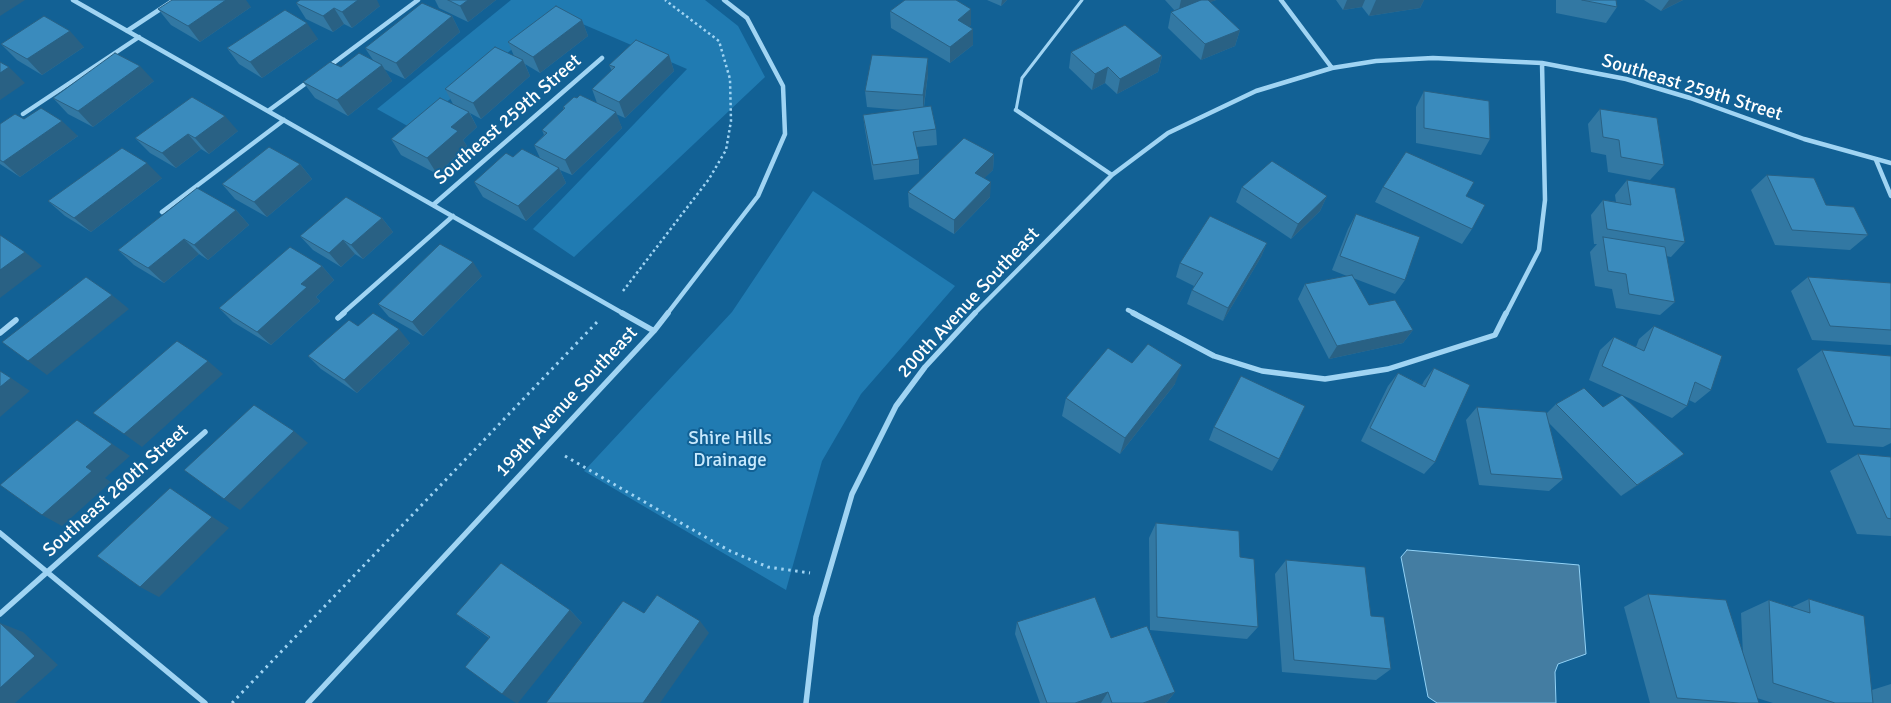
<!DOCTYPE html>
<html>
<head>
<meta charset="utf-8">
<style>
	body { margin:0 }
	canvas { display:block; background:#126195 }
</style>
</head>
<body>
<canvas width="1891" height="703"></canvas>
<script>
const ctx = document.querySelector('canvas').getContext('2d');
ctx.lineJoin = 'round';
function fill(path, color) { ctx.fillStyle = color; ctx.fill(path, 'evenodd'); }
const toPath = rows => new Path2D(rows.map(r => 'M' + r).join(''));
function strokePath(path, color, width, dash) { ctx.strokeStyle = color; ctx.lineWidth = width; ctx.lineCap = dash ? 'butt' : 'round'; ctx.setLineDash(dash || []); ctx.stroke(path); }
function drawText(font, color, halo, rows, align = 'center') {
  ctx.font = font + ' Signika,sans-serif'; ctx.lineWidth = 4; ctx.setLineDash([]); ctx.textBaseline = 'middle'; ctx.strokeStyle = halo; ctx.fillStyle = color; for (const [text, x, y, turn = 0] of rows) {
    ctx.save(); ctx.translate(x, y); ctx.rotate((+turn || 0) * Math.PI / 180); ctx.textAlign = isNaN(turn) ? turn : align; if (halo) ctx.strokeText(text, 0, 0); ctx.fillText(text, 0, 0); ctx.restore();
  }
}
fill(toPath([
	[511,0,705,0,738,26,765,77,574,257,533,229,687,69,557,13,413,129,377,109],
	[813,191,955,286,861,394,822,461,786,590,584,471,732,312]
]), '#207bb2');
const water = toPath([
	[1407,550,1579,565,1586,654,1558,664,1555,672,1556,703,1437,703,1428,697,1401,557,1407,550]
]);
fill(water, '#447da2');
strokePath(water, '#92d2f6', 1);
strokePath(toPath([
	[623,291,709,179,726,150,731,121,730,79,719,41,665,0]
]), '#a0d4f3', 2.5, [2.5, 3]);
strokePath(toPath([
	[565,456,728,550,768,567,810,573],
	[232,703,598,321]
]), '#a0d4f3', 3, [2.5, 4.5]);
strokePath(toPath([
	[1016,110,1022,78,1082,0]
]), '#a0d4f3', 3);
strokePath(toPath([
	[73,0,624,314],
	[1281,0,1332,68],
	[127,31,174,0],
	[328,67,418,0],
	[1016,110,1112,175],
	[268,111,309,81],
	[23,114,139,37],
	[1876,160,1891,196],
	[433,205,602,58],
	[162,212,284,120],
	[1128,310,1136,314],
	[342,314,453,216],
	[667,314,758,196,785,134,783,86,747,18,724,0],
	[974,314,1112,175,1168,133,1256,91,1332,68,1376,61,1433,58,1542,63,1626,79,1690,98,1804,139,1891,163],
	[1506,314,1539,250,1545,200,1542,63]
]), '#a0d4f3', 4.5);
strokePath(toPath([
	[622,313,654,331],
	[1133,313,1214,356,1262,371,1325,379,1388,369,1495,335,1506,313],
	[338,318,344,313],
	[0,333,16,320],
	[0,533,205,703],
	[0,614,205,432],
	[308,703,654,331,668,313],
	[806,703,816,617,852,494,896,406,925,367,975,313]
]), '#a0d4f3', 5.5);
fill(toPath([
	[435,0,496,0,468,22,439,8],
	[987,0,1007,0,1001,6],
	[1165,0,1216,0,1210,2,1240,30,1235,46,1201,60,1168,28,1171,12,1175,11],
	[1336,0,1424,0,1420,8,1369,16,1362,7,1343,10],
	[1556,0,1616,0,1617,7,1606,23,1556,13],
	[1644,0,1683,0,1661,11],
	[296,3,380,6,352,28,344,24,333,32,306,19],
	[251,7,200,42,171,25,158,9],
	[971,9,971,25,969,26,973,45,950,63,891,28,890,11],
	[452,16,460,32,405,79,384,69,392,81,348,116,315,98,303,82,341,67,373,60,365,48],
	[582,20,588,36,540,73,525,64,530,76,481,119,470,113,477,127,463,140,467,146,437,174,401,155,391,139,453,104,445,89,514,56,508,42],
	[318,39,262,78,239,64,227,48],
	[1,44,84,47,42,75,17,60],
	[1071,52,1162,56,1158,72,1117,94,1105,83,1092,90,1069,68],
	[669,55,674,71,625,118,616,114,622,128,572,175,560,170,566,183,526,221,483,197,474,182,513,157,540,158,534,145,544,135,542,130,564,110,563,107,577,98,597,103,592,89,612,71,609,65],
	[928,58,928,74,924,107,936,129,937,145,916,147,919,159,919,174,874,180,865,130,863,115,903,110,867,107,865,91],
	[154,81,93,127,68,114,53,98],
	[1424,91,1490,139,1481,155,1416,143,1416,107],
	[1600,109,1664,165,1650,180,1608,172,1606,155,1591,152,1588,124],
	[24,119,78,136,20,177,0,164,0,124],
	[238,131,209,154,201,149,176,168,150,153,135,138],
	[994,154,993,170,984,178,990,197,954,234,909,207,908,192],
	[300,164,312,179,267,217,235,199,222,184],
	[1767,175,1826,205,1868,235,1850,250,1775,245,1751,190],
	[162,178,91,232,65,216,48,201],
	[1627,180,1685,242,1671,257,1666,256,1675,302,1660,315,1616,308,1612,289,1595,286,1590,252,1597,244,1594,244,1591,215,1603,200,1616,202,1615,195],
	[1242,187,1327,196,1320,211,1291,239,1236,202],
	[1383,187,1466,196,1472,229,1462,244,1375,202],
	[236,210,249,225,208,260,199,254,164,283,134,265,118,250],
	[1356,214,1405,280,1395,294,1353,278,1369,305,1413,330,1403,343,1329,359,1298,299,1305,284,1347,276,1332,270,1348,229],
	[382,218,393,232,363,259,355,254,341,267,313,250,300,236],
	[1267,243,1261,257,1223,321,1187,304,1192,290,1194,286,1176,277,1180,263],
	[322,266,334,280,316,297,320,301,271,345,233,322,219,308],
	[482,276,423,336,389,317,378,304],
	[1808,277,1891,283,1891,345,1812,340,1791,291],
	[358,326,410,343,357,393,321,369,308,356],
	[1654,326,1711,390,1695,403,1689,400,1687,406,1672,418,1622,395,1684,454,1667,466,1621,496,1548,422,1563,479,1549,491,1479,485,1466,420,1477,407,1546,414,1556,404,1603,407,1622,395,1589,380,1600,350,1614,337,1636,347,1639,339],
	[1822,350,1891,356,1891,443,1883,447,1827,443,1797,369],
	[1132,363,1175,384,1120,454,1062,416,1066,398],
	[1434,368,1435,462,1424,474,1361,441,1388,386,1398,373,1422,385,1424,381],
	[1214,427,1279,459,1272,471,1209,440],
	[1858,454,1891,457,1891,536,1857,534,1830,471],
	[1156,523,1240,557,1258,627,1247,639,1150,630,1149,538],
	[1286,560,1371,616,1391,669,1376,680,1282,672,1275,574],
	[1648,594,1743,654,1741,613,1769,600,1792,607,1809,599,1872,690,1891,684,1891,703,1773,703,1757,698,1759,703,1650,703,1624,607],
	[570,610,582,623,489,638,456,614],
	[1017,622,1111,638,1175,692,1167,702,1165,703,1040,703,1015,634]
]), '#3278a3');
fill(toPath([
	[0,0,25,0,0,16],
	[226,0,246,0,251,7,200,42,188,26],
	[358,0,377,0,380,6,352,28,342,12],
	[468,0,496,0,468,22,460,6],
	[1002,0,1007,0,1001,6],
	[1181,0,1216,0,1178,14],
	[1347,0,1365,0,1362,7,1343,10],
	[1376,0,1424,0,1420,8,1369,16],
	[1669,0,1683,0,1661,11],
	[334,8,344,24,333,32,323,16],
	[971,9,971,25,958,36,958,20],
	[452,16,460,32,405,79,396,63],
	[582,20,588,36,540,73,533,57],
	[307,23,318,39,262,78,250,62],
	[973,29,973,45,950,63,950,47],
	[1240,30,1235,46,1201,60,1205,44],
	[70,31,84,47,42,75,27,59],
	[669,55,674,71,625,118,619,102],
	[1162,56,1158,72,1117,94,1120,79],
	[928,58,928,74,923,111,923,95],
	[523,60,530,76,481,119,473,103],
	[382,65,392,81,348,116,337,100],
	[140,66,154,81,93,127,78,111],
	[9,67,25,83,0,100,0,73],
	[1108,67,1105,83,1092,90,1095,74],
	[469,112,477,127,463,140,467,146,437,174,427,158,451,127],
	[616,112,622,128,572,175,565,160],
	[225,116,238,131,209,154,195,138],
	[62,121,78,136,20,177,3,162],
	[188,134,201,149,176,168,162,153],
	[994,154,993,170,974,188,975,173],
	[147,163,162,178,91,232,74,218],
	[300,164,312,179,267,217,254,202],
	[559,168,566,183,526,221,518,206],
	[991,182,990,197,954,234,954,220],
	[1327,196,1320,211,1291,239,1298,224],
	[236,210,249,225,208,260,194,245],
	[382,218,393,232,363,259,351,245],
	[184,239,199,254,164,283,148,268],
	[343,240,355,254,341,267,329,253],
	[1267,243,1261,257,1223,321,1228,308],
	[25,252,42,266,0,298,0,270],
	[473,262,482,276,423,336,412,322],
	[322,266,334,280,316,297,320,301,271,345,257,332,301,284],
	[112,295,129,309,47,375,28,361],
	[399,329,410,343,357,393,344,380],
	[1413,330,1403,343,1329,359,1337,346],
	[208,361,223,374,142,447,124,434],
	[1182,365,1175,384,1120,454,1125,438],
	[11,378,30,391,0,417,0,387],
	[77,420,130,456,105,478,111,482,62,526,42,515,86,467],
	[294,431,308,443,240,510,224,499],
	[1684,454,1667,466,1621,496,1637,485],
	[170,488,229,528,159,597,140,587],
	[570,610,582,623,518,703,516,703,502,694],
	[700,621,709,633,660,703,643,703],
	[0,623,23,632,58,665,15,703,0,703],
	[1108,692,1101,703,1075,703],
	[1175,692,1167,702,1165,703,1143,703]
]), '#296184');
const building = toPath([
	[172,0,226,0,188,26,158,9,172,0],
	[300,0,358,0,342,12,334,8,323,16,296,3,300,0],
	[448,0,468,0,460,6,448,0],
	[905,0,956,0,971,9,958,20,973,29,950,47,890,11,905,0],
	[1201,0,1208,0,1240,30,1205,44,1171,12,1201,0],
	[1582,0,1616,0,1617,7,1582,0],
	[422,3,452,16,396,63,365,48,422,3],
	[556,6,582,20,533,57,508,42,556,6],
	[285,10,307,23,250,62,227,48,285,10],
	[44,16,70,31,27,59,1,44,44,16],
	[1125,25,1162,56,1120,79,1108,67,1095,74,1071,52,1125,25],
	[636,40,669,55,619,102,592,89,615,67,609,65,636,40],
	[495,47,523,60,473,103,445,89,495,47],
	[115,53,140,66,78,111,53,98,115,53],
	[359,53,382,65,337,100,303,82,330,62,341,67,359,53],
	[872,55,928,58,923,95,865,91,872,55],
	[0,62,9,67,0,73,0,62],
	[1424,91,1489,101,1490,139,1424,128,1424,91],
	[580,95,616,112,565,160,534,145,547,133,542,130,565,108,563,107,574,97,577,98,580,95],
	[192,97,225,116,195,138,188,134,162,153,135,138,192,97],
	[440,98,469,112,451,127,458,131,427,158,391,139,440,98],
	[931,106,936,129,913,132,919,159,873,165,863,115,931,106],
	[41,108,62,121,3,162,0,160,0,124,15,114,24,119,41,108],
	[1600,109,1657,118,1664,165,1621,157,1619,140,1603,137,1600,109],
	[964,138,994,154,975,173,991,182,954,220,908,192,964,138],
	[269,147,300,164,254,202,222,184,269,147],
	[122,148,147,163,74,218,48,201,122,148],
	[522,149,559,168,518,206,474,182,506,153,513,157,522,149],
	[1406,152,1474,182,1466,196,1485,205,1472,229,1383,187,1406,152],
	[1272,161,1327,196,1298,224,1242,187,1272,161],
	[1767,175,1814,178,1826,205,1854,207,1868,235,1792,230,1767,175],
	[1627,180,1675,188,1685,242,1607,229,1603,200,1631,205,1627,180],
	[197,188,236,210,194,245,184,239,148,268,118,250,197,188],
	[346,197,382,218,351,245,343,240,329,253,300,236,346,197],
	[1356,214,1420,237,1405,280,1340,256,1356,214],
	[1210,216,1267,243,1228,308,1192,290,1203,273,1180,263,1210,216],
	[0,235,25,252,0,270,0,235],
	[1603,237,1665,247,1675,302,1629,294,1626,274,1608,271,1603,237],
	[440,244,473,262,412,322,378,304,440,244],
	[290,247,322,266,301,284,307,287,257,332,219,308,290,247],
	[1352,275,1369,305,1395,300,1413,330,1337,346,1305,284,1352,275],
	[86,277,112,295,28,361,2,342,86,277],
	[1808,277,1891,283,1891,330,1830,326,1808,277],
	[373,313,399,329,344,380,308,356,349,320,358,326,373,313],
	[1654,326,1722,356,1711,390,1695,382,1687,406,1602,366,1614,337,1644,351,1654,326],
	[177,341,208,361,124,434,93,413,177,341],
	[1148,344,1182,365,1125,438,1066,398,1108,348,1132,363,1148,344],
	[1822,350,1891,356,1891,429,1854,426,1822,350],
	[1434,368,1470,385,1435,462,1370,428,1398,373,1425,387,1434,368],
	[0,371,11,378,0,387,0,371],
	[1241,376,1305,406,1279,459,1214,427,1241,376],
	[1584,388,1603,407,1622,395,1684,454,1637,485,1556,404,1584,388],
	[254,405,294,431,224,499,184,470,254,405],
	[1477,407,1546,412,1563,479,1491,474,1477,407],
	[77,420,112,444,86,467,92,471,42,515,0,485,77,420],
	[1858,454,1891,457,1891,519,1887,518,1858,454],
	[170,488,212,517,140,587,97,556,170,488],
	[1156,523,1239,531,1240,557,1254,559,1258,627,1157,617,1156,523],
	[1286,560,1365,567,1371,616,1384,617,1391,669,1294,660,1286,560],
	[501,563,570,610,502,694,465,667,490,637,456,614,501,563],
	[1648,594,1726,600,1759,703,1739,703,1677,698,1648,594],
	[657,595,700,621,643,703,546,703,623,601,644,613,657,595],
	[1095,597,1111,638,1147,626,1175,692,1143,703,1112,703,1108,692,1075,703,1047,703,1017,622,1095,597],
	[1809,599,1864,616,1873,703,1835,703,1773,683,1769,600,1810,613,1809,599],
	[0,623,35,656,0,688,0,623]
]);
fill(building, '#3a8bbd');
strokePath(building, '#296184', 1);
drawText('19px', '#fff', '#126195', [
	["Southeast 259th Street",1692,88,17],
	["Southeast 259th Street",508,120,-41],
	["200th Avenue Southeast",969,303,-47],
	["199th Avenue Southeast",567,402,-47],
	["Southeast 260th Street",116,491,-42]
]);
drawText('19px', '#c8e9fd', '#126195', [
	["Shire Hills",730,439],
	["Drainage",730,461]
]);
</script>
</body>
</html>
